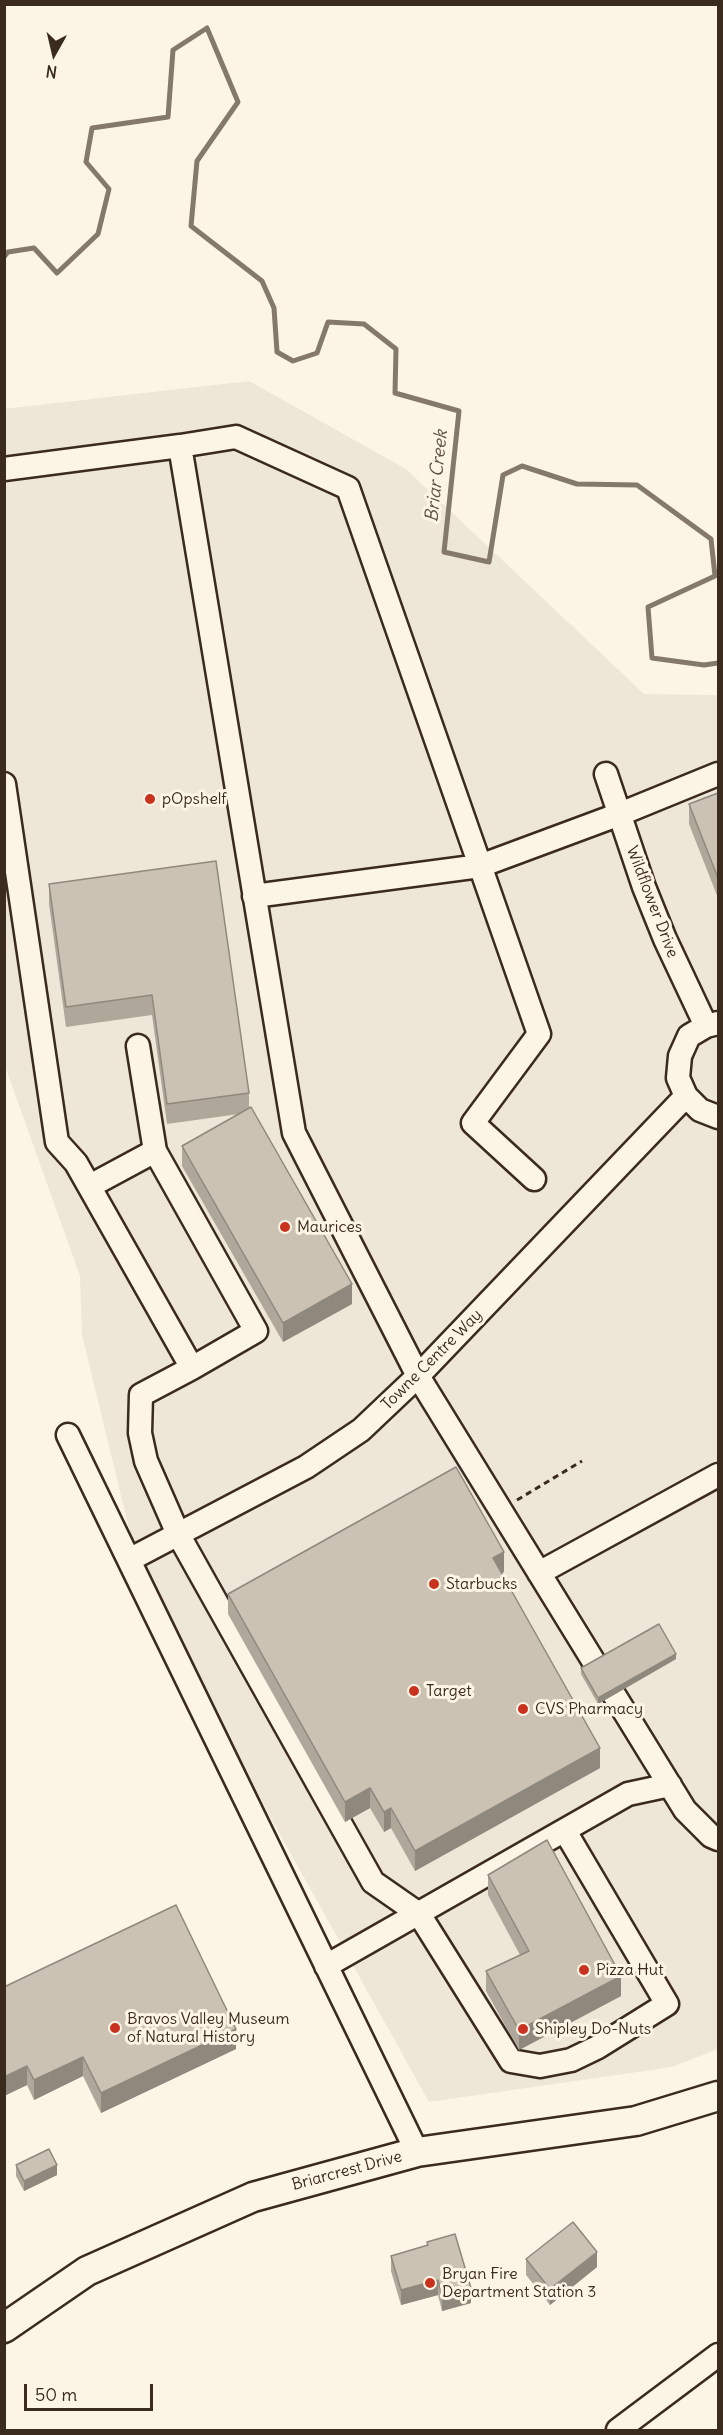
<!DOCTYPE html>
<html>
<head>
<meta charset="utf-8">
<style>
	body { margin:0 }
	#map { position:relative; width:723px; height:2435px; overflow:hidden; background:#fcf5e5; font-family:Delius,sans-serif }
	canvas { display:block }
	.frame { position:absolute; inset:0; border:6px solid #3b2a1e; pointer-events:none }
	.north { position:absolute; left:24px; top:24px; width:60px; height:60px; -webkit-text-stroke:4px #fcf5e5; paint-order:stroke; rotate:188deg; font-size:16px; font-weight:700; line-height:24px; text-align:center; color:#3b2a1e }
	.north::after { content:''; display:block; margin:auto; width:21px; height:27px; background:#3b2a1e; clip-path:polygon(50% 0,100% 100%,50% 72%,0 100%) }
	.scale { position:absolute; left:24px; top:2384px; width:129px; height:27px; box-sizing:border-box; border:3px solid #3b2a1e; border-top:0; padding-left:8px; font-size:18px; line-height:21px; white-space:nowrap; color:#3b2a1e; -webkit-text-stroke:4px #fcf5e5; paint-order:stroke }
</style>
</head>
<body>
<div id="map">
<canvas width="723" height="2435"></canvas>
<div class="frame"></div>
<div class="north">N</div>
<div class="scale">50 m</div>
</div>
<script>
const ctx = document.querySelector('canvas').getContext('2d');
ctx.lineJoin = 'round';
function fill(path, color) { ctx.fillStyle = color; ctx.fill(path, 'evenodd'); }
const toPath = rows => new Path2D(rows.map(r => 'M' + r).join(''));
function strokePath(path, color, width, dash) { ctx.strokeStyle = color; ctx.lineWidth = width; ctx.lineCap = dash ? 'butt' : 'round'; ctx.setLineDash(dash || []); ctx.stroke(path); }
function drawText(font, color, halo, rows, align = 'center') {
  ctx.font = font + ' Delius,sans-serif'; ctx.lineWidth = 6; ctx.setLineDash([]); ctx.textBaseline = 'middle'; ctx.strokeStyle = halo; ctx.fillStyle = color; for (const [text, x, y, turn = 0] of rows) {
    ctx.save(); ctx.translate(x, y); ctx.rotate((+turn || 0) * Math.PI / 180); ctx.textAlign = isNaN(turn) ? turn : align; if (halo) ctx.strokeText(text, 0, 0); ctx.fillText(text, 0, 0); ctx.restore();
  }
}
fill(toPath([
	[249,381,406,469,644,694,718,695,718,2049,672,2067,429,2102,144,1590,82,1335,80,1276,5,1066,4,409]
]), '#eee6d6');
strokePath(toPath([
	[4,257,8,252,34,248,57,273,98,234,109,189,86,162,92,128,168,117,173,50,207,28,238,102,197,161,191,226,262,281,274,308,277,352,293,361,317,353,328,322,364,324,396,349,395,393,459,411,444,552,489,562,503,475,522,466,577,484,637,485,711,539,715,576,648,607,652,658,704,665,718,663]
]), '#85796b', 5);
const minor = toPath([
	[4,469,180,446],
	[606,774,644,887,665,939,706,1026],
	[4,784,57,1142,76,1163,192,1368,141,1395,140,1433,146,1461,178,1534,373,1882,419,1914,511,2061,540,2066,571,2060,598,2047,667,2004,565,1831],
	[254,896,480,866,620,814,718,774],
	[718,1023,706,1026,689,1036,680,1056,678,1078,686,1096,700,1110,718,1117],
	[138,1046,155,1151,256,1331,192,1368],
	[534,1179,473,1123,539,1034,348,488,236,437,180,446,294,1133,418,1376,685,1810,711,1836,718,1839],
	[90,1186,155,1151],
	[68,1435,417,2152],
	[129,1560,306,1467,361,1430,418,1376,686,1096],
	[539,1573,718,1475],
	[326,1966,628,1794,670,1785],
	[618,2430,718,2355]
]);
const major = toPath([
	[4,2328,87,2271,253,2197,417,2152,636,2121,718,2096]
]);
strokePath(minor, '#3b2a1e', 27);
strokePath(major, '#3b2a1e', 33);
strokePath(toPath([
	[517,1500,582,1461]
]), '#3b2a1e', 3, [6, 4.5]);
strokePath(minor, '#fcf5e5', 22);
strokePath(major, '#fcf5e5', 28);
fill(toPath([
	[718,793,718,898,689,824,689,804],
	[49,884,249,1093,249,1108,352,1304,283,1342,182,1166,182,1146,239,1114,167,1124,152,1015,66,1027,49,904],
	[504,1572,501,1573,600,1768,415,1871,391,1828,384,1832,370,1808,345,1822,228,1614,228,1594],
	[676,1659,598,1704,581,1674,581,1668],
	[488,1875,621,1996,519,2050,486,1991,486,1971,520,1955,488,1895],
	[4,1987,236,2049,101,2113,83,2076,34,2100,27,2085,4,2096],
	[16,2165,57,2175,24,2191,16,2176],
	[427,2242,471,2303,442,2311,438,2295,401,2305,391,2271,391,2256,427,2246],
	[526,2259,597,2267,550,2305,526,2275]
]), '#afa79a');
fill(toPath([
	[352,1284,352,1304,283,1342,283,1323],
	[504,1552,504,1572,493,1578,493,1558],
	[676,1654,676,1659,598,1704,598,1698],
	[600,1748,600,1768,415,1871,415,1851],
	[370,1788,370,1808,345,1822,345,1802],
	[391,1808,391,1828,384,1832,384,1812],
	[621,1976,621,1996,519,2050,519,2030],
	[236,2029,236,2049,101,2113,101,2093],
	[83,2057,83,2076,34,2100,34,2080],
	[27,2066,27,2085,4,2096,4,2077],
	[57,2165,57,2175,24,2191,24,2181],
	[597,2252,597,2267,550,2305,550,2289],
	[438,2280,438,2295,401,2305,401,2290],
	[471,2288,471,2303,442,2311,442,2296]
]), '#8f887d');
const building = toPath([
	[718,793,718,878,689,804,718,793],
	[216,861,249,1093,167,1104,152,995,66,1007,49,884,216,861],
	[251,1107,352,1284,283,1323,182,1146,251,1107],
	[456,1467,504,1552,493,1558,600,1748,415,1851,391,1808,384,1812,370,1788,345,1802,228,1594,456,1467],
	[659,1624,676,1654,598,1698,581,1668,659,1624],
	[547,1840,621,1976,519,2030,486,1971,529,1951,488,1875,547,1840],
	[176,1905,236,2029,101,2093,83,2057,34,2080,27,2066,4,2077,4,1987,176,1905],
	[49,2149,57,2165,24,2181,16,2165,49,2149],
	[573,2222,597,2252,550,2289,526,2259,573,2222],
	[455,2234,471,2288,442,2296,438,2280,401,2290,391,2256,428,2245,427,2242,455,2234]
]);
fill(building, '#ccc2b3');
strokePath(building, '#8f887d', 1.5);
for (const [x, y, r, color] of [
	[150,799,6,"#c8321e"],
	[285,1227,6,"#c8321e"],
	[434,1584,6,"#c8321e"],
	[414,1691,6,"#c8321e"],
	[523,1709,6,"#c8321e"],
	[584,1970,6,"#c8321e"],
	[115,2028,6,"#c8321e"],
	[523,2029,6,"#c8321e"],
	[430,2283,6,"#c8321e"]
]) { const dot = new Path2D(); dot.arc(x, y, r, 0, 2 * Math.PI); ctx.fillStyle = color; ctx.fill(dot); strokePath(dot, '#fcf5e5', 2); }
drawText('16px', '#3b2a1e', '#fcf5e5', [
	["pOpshelf",162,799],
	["Maurices",297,1227],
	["Starbucks",446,1584],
	["Target",426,1691],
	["CVS Pharmacy",535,1709],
	["Pizza Hut",596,1970],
	["Bravos Valley Museum",127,2019],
	["of Natural History",127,2037],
	["Shipley Do-Nuts",535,2029],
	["Bryan Fire",442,2274],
	["Department Station 3",442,2292]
], 'left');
drawText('16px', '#3b2a1e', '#fcf5e5', [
	["Wildflower Drive",652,902,69],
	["Towne Centre Way",432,1360,-45],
	["Briarcrest Drive",347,2171,-15]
]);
drawText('italic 18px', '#605144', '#fcf5e5', [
	["Briar Creek",437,476,-84]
]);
</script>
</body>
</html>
